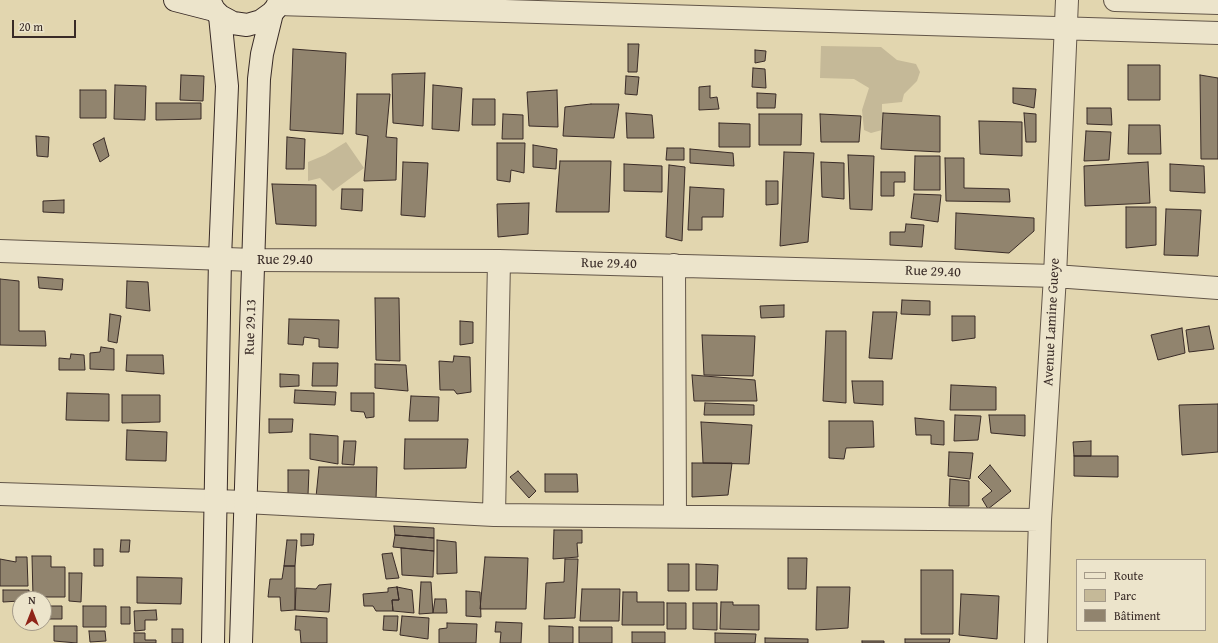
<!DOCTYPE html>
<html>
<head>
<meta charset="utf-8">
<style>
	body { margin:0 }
	#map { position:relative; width:1218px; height:643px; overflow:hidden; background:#e2d6af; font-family:"Gentium Book Plus",serif }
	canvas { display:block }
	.legend { position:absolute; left:1076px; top:559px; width:130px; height:72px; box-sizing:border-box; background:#ece4cb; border:1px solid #a49a89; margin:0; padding:5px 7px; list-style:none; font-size:12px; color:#392b27 }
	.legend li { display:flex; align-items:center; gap:8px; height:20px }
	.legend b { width:20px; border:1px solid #a49a89 }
	.north { position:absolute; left:12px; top:591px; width:40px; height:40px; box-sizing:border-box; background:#ece4cb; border:1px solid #a49a89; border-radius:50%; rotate:0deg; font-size:11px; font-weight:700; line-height:16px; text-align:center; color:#392b27 }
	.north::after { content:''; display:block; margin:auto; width:14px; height:18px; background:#8f2418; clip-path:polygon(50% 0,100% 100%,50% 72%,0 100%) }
	.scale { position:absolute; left:12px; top:20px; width:64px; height:18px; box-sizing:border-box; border:2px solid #392b27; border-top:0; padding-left:5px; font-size:12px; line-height:14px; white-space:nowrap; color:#392b27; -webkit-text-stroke:3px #ece4cb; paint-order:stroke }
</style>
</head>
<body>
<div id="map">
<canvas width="1218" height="643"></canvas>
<ul class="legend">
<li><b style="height:5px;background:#ece4cb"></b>Route</li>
<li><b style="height:11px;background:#c5b998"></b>Parc</li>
<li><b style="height:11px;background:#91846e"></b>Bâtiment</li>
</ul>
<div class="north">N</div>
<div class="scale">20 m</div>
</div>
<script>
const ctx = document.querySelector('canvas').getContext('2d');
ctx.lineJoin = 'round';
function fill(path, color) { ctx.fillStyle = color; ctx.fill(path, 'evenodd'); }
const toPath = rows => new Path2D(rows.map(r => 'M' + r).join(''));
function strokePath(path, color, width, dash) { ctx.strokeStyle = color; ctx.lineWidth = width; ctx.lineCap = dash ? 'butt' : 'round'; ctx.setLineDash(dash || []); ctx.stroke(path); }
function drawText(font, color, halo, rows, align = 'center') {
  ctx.font = font + ' "Gentium Book Plus",serif'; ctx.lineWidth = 3; ctx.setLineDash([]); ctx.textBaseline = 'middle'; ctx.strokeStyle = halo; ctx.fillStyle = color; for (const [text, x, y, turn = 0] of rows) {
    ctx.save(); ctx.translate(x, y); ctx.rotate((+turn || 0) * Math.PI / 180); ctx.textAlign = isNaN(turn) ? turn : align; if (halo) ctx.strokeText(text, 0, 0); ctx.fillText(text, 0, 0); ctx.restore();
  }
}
fill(toPath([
	[821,46,881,47,897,60,916,64,920,72,917,81,904,94,902,102,882,104,882,130,871,133,864,130,862,110,869,88,854,79,820,78],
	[346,142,364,168,333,191,320,178,308,181,308,162,325,155]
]), '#c5b998');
const building = toPath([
	[628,44,639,44,637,72,628,72,628,44],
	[293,49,346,53,343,134,290,130,293,49],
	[755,50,766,51,765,61,755,63,755,50],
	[1128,65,1160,65,1160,100,1128,100,1128,65],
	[753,68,765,69,766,88,752,87,753,68],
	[425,73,423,126,393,123,392,74,425,73],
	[181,75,204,76,203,101,180,100,181,75],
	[1200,75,1218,78,1218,159,1201,159,1200,75],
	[626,76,639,77,637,95,625,94,626,76],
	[115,85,146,86,145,120,114,119,115,85],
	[433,85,462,88,459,131,432,129,433,85],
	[710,86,710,98,717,97,719,109,699,110,699,87,710,86],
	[1013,88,1036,89,1034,108,1013,103,1013,88],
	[80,90,106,90,106,118,80,118,80,90],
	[557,90,558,127,529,126,527,92,557,90],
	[757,93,776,94,775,108,757,108,757,93],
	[357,94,390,94,386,137,397,138,396,180,364,181,368,136,356,134,357,94],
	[473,99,495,99,495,125,472,125,473,99],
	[156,103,201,103,201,119,156,120,156,103],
	[591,104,619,104,614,138,563,136,565,107,591,104],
	[1087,108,1111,108,1112,125,1087,124,1087,108],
	[626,113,652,115,654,138,627,138,626,113],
	[883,113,940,116,940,152,881,149,883,113],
	[1024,113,1036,114,1036,142,1026,142,1024,113],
	[503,114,523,115,523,139,502,139,503,114],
	[759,114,802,114,801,145,759,145,759,114],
	[820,114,861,116,859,142,821,142,820,114],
	[979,121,1022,122,1022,156,980,154,979,121],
	[719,123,750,124,750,147,719,147,719,123],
	[1129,125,1160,125,1161,154,1128,154,1129,125],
	[1086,131,1111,132,1109,160,1084,161,1086,131],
	[36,136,49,137,48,157,37,156,36,136],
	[287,137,305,139,304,169,286,169,287,137],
	[104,138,109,156,100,162,93,144,104,138],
	[497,143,525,143,524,173,511,170,510,182,497,180,497,143],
	[533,145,557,149,556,169,533,167,533,145],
	[667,148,684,148,684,160,666,160,667,148],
	[690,149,733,153,734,166,690,163,690,149],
	[784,152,814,153,808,242,780,246,784,152],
	[848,155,874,156,872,210,850,209,848,155],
	[915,156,940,156,940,190,914,190,915,156],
	[945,158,964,158,964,188,1009,189,1010,202,946,201,945,158],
	[560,161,611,161,609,212,556,212,560,161],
	[403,162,428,163,425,217,401,215,403,162],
	[821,162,844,163,844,199,822,197,821,162],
	[1148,162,1150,203,1085,206,1084,166,1148,162],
	[624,164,662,166,662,192,624,191,624,164],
	[1170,164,1204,166,1205,193,1170,191,1170,164],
	[669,165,685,167,682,241,666,237,669,165],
	[881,172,905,172,905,182,894,182,894,196,881,196,881,172],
	[766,181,778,181,778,204,766,205,766,181],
	[272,184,316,185,316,226,276,224,272,184],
	[690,187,724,189,723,217,702,217,702,230,688,230,690,187],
	[342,189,363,189,362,211,341,209,342,189],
	[914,194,941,195,938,222,911,218,914,194],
	[64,200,64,213,43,212,43,201,64,200],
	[529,203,528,234,498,237,497,204,529,203],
	[1126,207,1156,207,1156,245,1126,248,1126,207],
	[1166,209,1201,210,1198,256,1164,255,1166,209],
	[956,213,1034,218,1034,231,1009,253,955,249,956,213],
	[906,224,924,225,922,247,890,245,890,232,905,232,906,224],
	[38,277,63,279,62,290,39,288,38,277],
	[0,279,19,281,19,331,45,331,46,346,0,345,0,279],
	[127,281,148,282,150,311,126,308,127,281],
	[375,298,399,298,400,361,376,360,375,298],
	[902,300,930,301,930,315,901,314,902,300],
	[784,305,784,317,761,318,760,306,784,305],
	[873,312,897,312,892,359,869,358,873,312],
	[110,314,121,316,117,343,108,341,110,314],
	[952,316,975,316,975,338,952,341,952,316],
	[289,319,339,320,338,348,319,347,319,339,304,337,303,345,288,344,289,319],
	[460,321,473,322,473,343,460,345,460,321],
	[1209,326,1214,349,1189,352,1186,330,1209,326],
	[1182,328,1185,353,1158,360,1151,335,1182,328],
	[826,331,846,331,846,403,823,401,826,331],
	[702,335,755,336,753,376,704,375,702,335],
	[101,347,114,349,114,370,90,369,90,353,100,352,101,347],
	[71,354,84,355,85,370,59,370,59,358,70,359,71,354],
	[127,355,163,355,164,374,126,371,127,355],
	[454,356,470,357,471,392,457,394,454,390,440,390,439,361,453,362,454,356],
	[313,363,338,363,337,386,312,386,313,363],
	[375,364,406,365,408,391,375,388,375,364],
	[280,374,299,375,299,386,280,387,280,374],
	[692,375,755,380,757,401,694,401,692,375],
	[852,381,883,381,883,405,854,403,852,381],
	[951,385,996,387,996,410,950,410,951,385],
	[295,390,336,392,335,405,294,403,295,390],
	[67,393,109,394,109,421,66,420,67,393],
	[351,393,374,393,374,417,366,418,364,412,351,411,351,393],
	[122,395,160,395,160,422,122,423,122,395],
	[411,396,439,397,438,421,409,421,411,396],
	[705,403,754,405,754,415,704,415,705,403],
	[1218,404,1218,452,1182,455,1179,405,1218,404],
	[955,415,981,416,978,440,954,441,955,415],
	[989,415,1025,415,1025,436,991,433,989,415],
	[915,418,944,421,944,445,931,444,931,435,916,435,915,418],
	[269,419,293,419,292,432,269,433,269,419],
	[829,421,873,421,874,447,846,448,844,459,829,458,829,421],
	[701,422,752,425,749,464,703,463,701,422],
	[127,430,167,432,166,461,126,460,127,430],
	[310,434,338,436,338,464,310,459,310,434],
	[405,439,468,439,466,468,404,469,405,439],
	[344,441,356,441,354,465,342,464,344,441],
	[1091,441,1091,456,1074,456,1073,442,1091,441],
	[949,452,973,453,970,479,948,476,949,452],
	[1074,456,1118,456,1118,477,1074,476,1074,456],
	[692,463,732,463,728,495,692,497,692,463],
	[990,465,1011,491,988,509,982,499,992,491,978,477,990,465],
	[319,467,377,467,376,499,316,497,319,467],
	[288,470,309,470,308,495,288,496,288,470],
	[518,471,536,491,529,498,510,477,518,471],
	[545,474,577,474,578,492,545,492,545,474],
	[950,479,969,481,969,506,949,506,950,479],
	[394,526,434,528,434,538,395,535,394,526],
	[554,530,582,530,582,543,577,543,578,557,553,559,554,530],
	[301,534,314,534,313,545,301,546,301,534],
	[395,535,434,538,434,551,393,547,395,535],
	[121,540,130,540,129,552,120,552,121,540],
	[287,540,297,540,295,566,284,566,287,540],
	[437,540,456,542,457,573,437,574,437,540],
	[401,548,434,551,433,577,402,575,401,548],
	[94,549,103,549,103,566,94,566,94,549],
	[392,553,399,578,386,579,382,554,392,553],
	[32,556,51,556,51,567,65,567,65,597,33,597,32,556],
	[16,557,27,557,28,586,0,586,0,559,16,562,16,557],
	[485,557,528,558,526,609,480,609,485,557],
	[788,558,807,558,806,589,788,589,788,558],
	[565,559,578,559,575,618,544,619,546,583,564,582,565,559],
	[668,564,689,564,689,591,668,591,668,564],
	[696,564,718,565,717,590,696,590,696,564],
	[284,566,295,566,295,610,281,611,280,597,268,597,270,579,282,579,284,566],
	[921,570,953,570,953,634,921,634,921,570],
	[69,573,82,573,81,602,69,601,69,573],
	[137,577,182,578,181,604,137,603,137,577],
	[421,582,431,582,433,613,419,614,421,582],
	[331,584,329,612,295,610,296,588,316,589,319,585,331,584],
	[397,587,399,600,392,600,393,611,376,611,373,606,364,606,363,594,388,592,388,588,397,587],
	[397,587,412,590,414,613,393,611,392,600,399,600,397,587],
	[817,587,850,587,848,628,816,630,817,587],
	[582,589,620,589,619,621,580,621,582,589],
	[3,590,29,590,29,599,20,599,20,601,3,602,3,590],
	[466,591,480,592,481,617,466,616,466,591],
	[623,592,637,592,637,602,664,602,664,625,622,625,623,592],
	[961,594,999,596,997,639,959,635,961,594],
	[435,599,446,599,447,613,433,613,435,599],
	[721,602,733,602,733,605,759,605,759,630,720,629,721,602],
	[667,603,686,603,686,629,667,629,667,603],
	[693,603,717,603,717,630,693,629,693,603],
	[44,606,62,606,62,619,44,619,44,606],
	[83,606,106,606,106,627,83,627,83,606],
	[121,607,130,607,130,624,121,624,121,607],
	[156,610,157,620,145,620,145,630,135,631,134,611,156,610],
	[296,616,327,618,327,643,301,643,300,630,295,630,296,616],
	[384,616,398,616,397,631,383,630,384,616],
	[402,616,429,618,428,639,400,635,402,616],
	[496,622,522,623,521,643,500,643,501,632,495,632,496,622],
	[447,623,477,624,476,643,439,643,439,629,447,628,447,623],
	[54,626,77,626,77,643,54,641,54,626],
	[549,626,573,627,573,643,549,643,549,626],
	[579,627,612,627,612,643,579,643,579,627],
	[172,629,183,629,183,643,172,643,172,629],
	[89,631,105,631,106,641,90,642,89,631],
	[632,632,665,632,665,643,632,643,632,632],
	[134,633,145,633,145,640,156,640,156,643,134,643,134,633],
	[715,633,756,634,755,643,715,643,715,633],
	[765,638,808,639,808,643,765,643,765,638],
	[905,639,950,639,949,643,905,643,905,639],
	[862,641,884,641,884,643,862,643,862,641]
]);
fill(building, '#91846e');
strokePath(building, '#392b27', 1);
const minor = toPath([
	[1115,0,1218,3],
	[278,4,1218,33],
	[0,251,254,260,499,261,1055,276,1218,288],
	[674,265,675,516],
	[0,494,245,502,494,515,1040,520],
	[494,515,499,261],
	[1036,643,1040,520,1055,276,1067,0]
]);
const secondary = toPath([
	[175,0,214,10],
	[209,0,214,10,220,16,233,23,247,25,261,21,272,13,277,7],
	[213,643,220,258,227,86,220,16],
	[241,643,259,79,262,54,272,13]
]);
strokePath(minor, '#635649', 24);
strokePath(secondary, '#392b27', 24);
strokePath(minor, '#ece4cb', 22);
strokePath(secondary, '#ece4cb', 22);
drawText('14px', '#392b27', '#ece4cb', [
	["Rue 29.40",285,260],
	["Rue 29.40",609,264,1],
	["Rue 29.40",933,272,2],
	["Avenue Lamine Gueye",1052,322,-87],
	["Rue 29.13",251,327,-88]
]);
</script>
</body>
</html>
